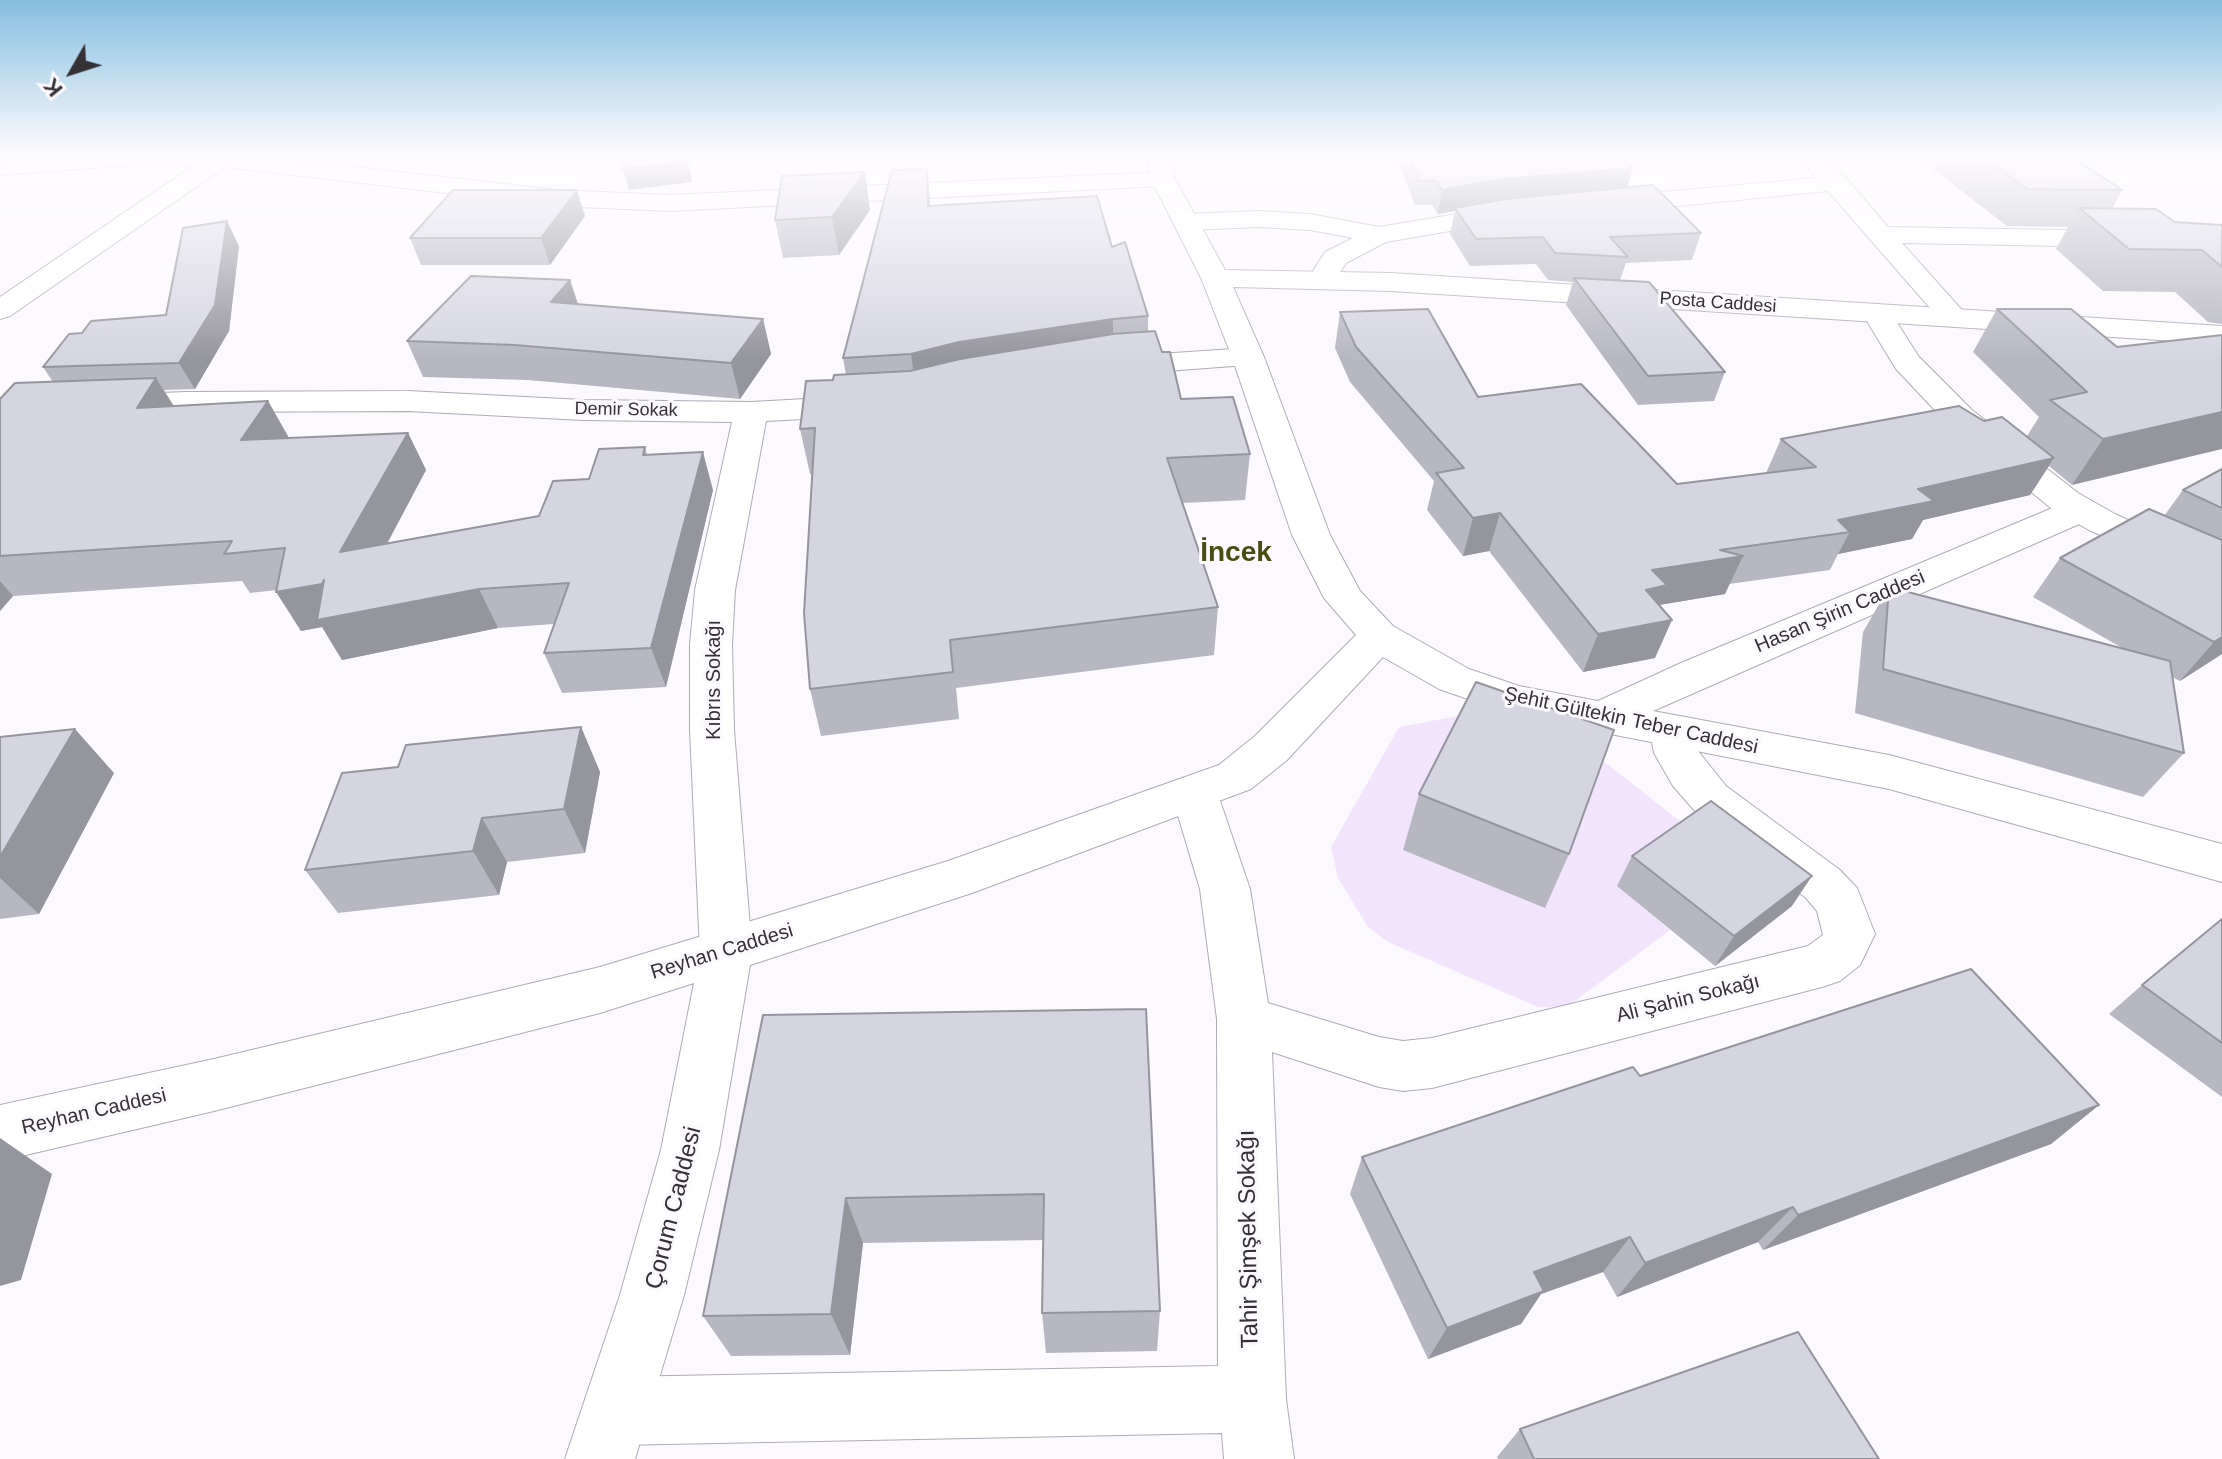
<!DOCTYPE html>
<html>
<head>
<meta charset="utf-8">
<style>
	body { margin:0 }
	#map { position:relative; width:2222px; height:1459px; overflow:hidden; background:#fcf9fe; font-family:Helvetica,sans-serif }
	canvas { display:block }
	.north { position:absolute; left:32px; top:32px; width:80px; height:80px; -webkit-text-stroke:6px #fcf9fe; paint-order:stroke; rotate:231deg; font-size:22px; font-weight:700; line-height:32px; text-align:center; color:#353237 }
	.north::after { content:''; display:block; margin:auto; width:28px; height:36px; background:#353237; clip-path:polygon(50% 0,100% 100%,50% 72%,0 100%) }
</style>
</head>
<body>
<div id="map">
<canvas width="2222" height="1459"></canvas>
<div class="north">K</div>
</div>
<script>
const ctx = document.querySelector('canvas').getContext('2d');
ctx.lineJoin = 'round';
function fill(path, color) { ctx.fillStyle = color; ctx.fill(path, 'evenodd'); }
const toPath = rows => new Path2D(rows.map(r => 'M' + r).join(''));
function strokePath(path, color, width, dash) { ctx.strokeStyle = color; ctx.lineWidth = width; ctx.lineCap = dash ? 'butt' : 'round'; ctx.setLineDash(dash || []); ctx.stroke(path); }
function drawText(font, color, halo, rows, align = 'center') {
  ctx.font = font + ' Helvetica,sans-serif'; ctx.lineWidth = 6; ctx.setLineDash([]); ctx.textBaseline = 'middle'; ctx.strokeStyle = halo; ctx.fillStyle = color; for (const [text, x, y, turn = 0] of rows) {
    ctx.save(); ctx.translate(x, y); ctx.rotate((+turn || 0) * Math.PI / 180); ctx.textAlign = isNaN(turn) ? turn : align; if (halo) ctx.strokeText(text, 0, 0); ctx.fillText(text, 0, 0); ctx.restore();
  }
}
fill(toPath([
	[1479,712,1593,753,1694,832,1618,886,1670,930,1567,1007,1538,1007,1388,942,1368,927,1338,878,1331,847,1399,727]
]), '#f3e4fd');
const street = toPath([
	[62,156,259,156,557,190,670,195,1163,172,1172,174,1175,179,1172,184,1163,186,670,211,557,206,225,167,10,316,0,319,0,297,193,166,121,166,0,175,0,161,62,156],
	[1817,157,1826,159,1846,178,1888,227,2121,231,2222,226,2222,242,2121,247,1902,243,1969,318,1964,324,1954,327,1944,324,1828,191,1608,213,1599,210,1595,205,1599,200,1608,197,1816,178,1805,164,1808,159,1817,157],
	[1511,205,1520,207,1524,213,1520,219,1386,242,1346,263,1332,285,1322,287,1312,285,1308,279,1325,252,1353,238,1310,230,1260,227,1188,230,1179,228,1175,222,1179,216,1188,214,1260,211,1310,214,1379,227,1511,205],
	[1877,304,1887,307,1919,357,1972,410,2078,493,2115,514,2222,563,2222,590,2089,530,2052,509,1948,424,1896,369,1862,313,1867,307,1877,304],
	[1248,348,1259,350,1264,357,1259,364,1114,375,1103,373,1098,366,1103,359,1114,357,1248,348],
	[408,391,583,400,751,402,861,396,873,399,877,406,873,413,861,416,766,421,735,590,732,645,734,730,752,952,744,967,726,974,708,967,700,952,690,730,690,645,695,590,732,422,583,420,408,411,186,412,0,419,0,399,186,392,408,391],
	[1672,716,1688,721,1694,732,1698,751,1726,786,1840,870,1857,888,1875,934,1860,965,1840,981,1822,987,1432,1088,1403,1091,1379,1087,1272,1052,1286,1399,1294,1459,1224,1459,1222,1433,616,1445,592,1435,582,1411,592,1387,616,1377,1218,1366,1217,1019,1200,889,1171,792,1178,780,1194,775,1210,780,1217,792,1250,889,1268,1003,1379,1037,1403,1041,1432,1038,1808,946,1823,935,1817,911,1806,898,1694,810,1673,786,1654,753,1650,732,1656,721,1672,716]
]);
const secondary = toPath([
	[1147,156,1171,156,1175,179,1225,270,1391,273,2222,326,2222,344,1391,291,1233,287,1264,357,1330,535,1360,591,1393,626,1469,669,1519,686,1598,701,1681,663,2067,502,2080,499,2093,502,2098,510,2093,518,1653,711,1889,755,2222,844,2222,882,1889,789,1514,715,1439,689,1383,657,1287,760,1251,789,972,893,750,965,719,1150,684,1295,635,1459,565,1459,620,1295,661,1150,694,983,600,1013,214,1111,0,1161,0,1105,214,1059,600,967,948,861,1219,765,1255,736,1356,635,1324,598,1292,535,1232,357,1201,278,1151,179,1147,156]
]);
strokePath(street, '#b0aab5', 2);
strokePath(secondary, '#b0aab5', 2);
fill(street, '#fff');
fill(secondary, '#fff');
fill(toPath([
	[1396,156,1621,156,1627,188,1701,233,1692,260,1626,263,1620,280,1725,372,1714,401,1638,405,1566,305,1573,282,1548,280,1536,264,1470,266,1450,234,1455,211,1438,214,1432,205,1415,205],
	[1927,156,2071,156,2122,190,2112,209,2175,222,2222,225,2222,324,2208,322,2175,292,2103,291,2056,249,2068,227,2007,226,1924,162],
	[930,206,1112,247,1148,316,1148,332,1162,352,1181,399,1250,454,1245,500,1183,503,1218,607,1214,655,956,688,959,719,821,736,810,689,812,474,810,474,800,429,833,380,846,375,843,358],
	[870,210,839,255,783,258,775,220],
	[585,216,550,265,421,265,410,238],
	[239,246,229,331,195,389,164,390,174,406,268,401,289,438,408,433,426,470,387,543,539,516,589,479,645,447,647,454,713,490,666,687,562,693,544,653,554,624,498,628,342,660,322,627,301,631,277,590,250,593,242,581,13,596,0,611,0,399,53,382,43,367,82,333,166,315],
	[570,280,578,304,763,319,771,354,740,399,528,380,423,377,407,341],
	[1997,309,2117,347,2222,335,2072,485,2049,466,2030,495,1923,520,1912,539,1838,554,1830,570,1729,584,1725,594,1659,605,1655,658,1583,672,1489,551,1463,556,1427,510,1434,481,1350,382,1335,348,1340,312,1478,397,1677,484,1766,473,1781,439,1984,421,2027,436,2039,417,1973,352],
	[2222,469,2222,654,2180,681,2172,677,2184,753,2143,797,1855,713,1863,632,1889,587,2124,649,2033,597,2060,558,2164,516,2183,490],
	[581,727,600,772,585,853,507,862,499,895,338,913,305,870,398,767],
	[0,737,114,773,39,914,0,919],
	[1419,794,1569,854,1545,908,1403,850],
	[1632,856,1792,906,1715,966,1617,886],
	[2222,919,2222,1097,2109,1014,2142,985],
	[1146,1009,1160,1311,1157,1351,1046,1353,1042,1313,1043,1240,863,1243,850,1355,731,1356,703,1316,763,1015],
	[1640,1076,2099,1105,2051,1144,1763,1250,1758,1242,1617,1297,1603,1272,1541,1294,1521,1324,1428,1359,1350,1194,1362,1157],
	[1520,1429,1879,1459,1498,1459,1497,1457]
]), '#b7b7c2');
fill(toPath([
	[687,156,692,182,629,190,623,169],
	[1633,168,1626,191,1455,208,1455,211,1438,214,1442,190,1505,179],
	[927,169,930,201,931,239,928,206],
	[865,172,870,210,839,255,832,217],
	[577,190,585,216,550,265,541,238],
	[227,221,239,246,229,331,195,389,179,363],
	[570,280,581,314,551,302],
	[763,319,771,354,740,399,731,363],
	[1113,319,1113,354,916,390,911,354,959,342],
	[156,378,179,415,137,408],
	[268,401,289,438,241,440],
	[2222,412,2222,449,2072,485,2103,439],
	[408,433,426,470,362,591,340,552],
	[703,452,713,490,666,687,651,648],
	[2054,458,2030,495,1923,520,1912,539,1838,554,1850,532,1838,520,1918,489],
	[1500,513,1489,551,1463,556,1473,518],
	[1743,556,1725,594,1659,605,1672,620,1655,658,1583,672,1598,634,1652,570],
	[324,580,479,589,498,628,342,660,322,627,301,631,276,592],
	[0,581,13,596,0,611],
	[2222,637,2222,654,2180,681,2214,642],
	[581,727,600,772,585,853,564,809],
	[75,729,114,773,39,914,0,878,0,857],
	[482,818,507,862,499,895,473,851],
	[1812,876,1792,906,1715,966,1734,936],
	[2099,1105,2051,1144,1763,1250,1798,1215],
	[0,1138,52,1174,21,1280,0,1286],
	[846,1198,863,1243,850,1355,831,1314],
	[1793,1207,1758,1242,1617,1297,1645,1263],
	[1630,1237,1603,1272,1541,1294,1521,1324,1428,1359,1447,1328,1534,1272]
]), '#95959e');
const building = toPath([
	[621,156,686,156,687,162,623,169,621,156],
	[1409,156,1621,156,1633,168,1505,179,1442,190,1437,181,1419,181,1409,156],
	[1982,156,2071,156,2122,190,2027,189,1982,156],
	[927,169,928,206,1097,196,1112,247,1125,242,1148,316,1113,319,959,342,911,354,843,358,892,170,927,169],
	[865,172,832,217,775,220,782,176,865,172],
	[1653,185,1701,233,1610,237,1628,257,1555,253,1543,237,1476,239,1455,208,1506,199,1653,185],
	[453,190,577,190,541,238,410,238,453,190],
	[2079,208,2156,209,2175,222,2222,225,2222,267,2202,250,2129,249,2079,208],
	[227,221,215,305,179,363,43,367,69,334,82,333,91,321,166,315,183,228,227,221],
	[471,276,570,280,551,302,763,319,731,363,515,345,407,341,471,276],
	[1574,278,1649,282,1725,372,1648,376,1574,278],
	[1428,309,1478,397,1581,384,1677,484,1816,467,1781,439,1959,406,1984,421,2002,417,2054,458,1918,489,1934,501,1838,520,1850,532,1720,550,1743,556,1652,570,1667,585,1646,590,1672,620,1598,634,1500,513,1473,518,1436,473,1464,468,1356,347,1340,312,1428,309],
	[1997,309,2071,309,2117,347,2222,335,2222,412,2103,439,2050,400,2087,392,1997,309],
	[1155,331,1162,352,1170,352,1181,399,1233,397,1250,454,1167,458,1218,607,950,640,953,672,810,689,804,613,815,428,800,429,806,381,833,380,834,375,910,371,960,359,1113,334,1155,331],
	[156,378,137,408,268,401,241,440,408,433,340,552,539,516,553,481,589,479,599,449,645,447,643,455,703,452,651,648,544,653,569,583,479,589,317,620,324,580,322,584,276,592,285,548,224,554,232,541,0,556,0,399,15,383,156,378],
	[2222,469,2222,508,2183,490,2222,469],
	[2149,509,2222,540,2222,637,2214,642,2060,558,2149,509],
	[1889,587,2170,661,2184,753,1883,669,1889,587],
	[1476,682,1614,730,1569,854,1419,794,1476,682],
	[581,727,564,809,482,818,473,851,305,870,342,773,398,767,406,745,581,727],
	[75,729,0,857,0,737,75,729],
	[1711,801,1812,876,1734,936,1632,856,1711,801],
	[2222,919,2222,1043,2142,985,2222,919],
	[1971,969,2099,1105,1798,1215,1793,1207,1645,1263,1630,1237,1534,1272,1544,1291,1447,1328,1362,1157,1633,1067,1640,1076,1971,969],
	[1146,1009,1160,1311,1042,1313,1044,1194,846,1198,831,1314,703,1316,763,1015,1146,1009],
	[1798,1332,1879,1459,1534,1459,1520,1429,1798,1332]
]);
fill(building, '#d5d5e2');
strokePath(building, '#95959e', 2);
const sky = ctx.createLinearGradient(0, 0, 0, 360);
sky.addColorStop(0, '#86bedf');
sky.addColorStop(0.43, '#fefcff');
sky.addColorStop(1, '#fefcff00');
ctx.fillStyle = sky;
ctx.fillRect(0, 0, 2222, 360);
drawText('18px', '#353237', '#fcf9fe', [
	["Posta Caddesi",1718,303,4],
	["Demir Sokak",626,410,1]
]);
drawText('20px', '#353237', '#fcf9fe', [
	["Hasan Şirin Caddesi",1840,612,-23],
	["Kıbrıs Sokağı",714,680,-90],
	["Şehit Gültekin Teber Caddesi",1631,721,12],
	["Reyhan Caddesi",722,952,-17],
	["Ali Şahin Sokağı",1688,999,-14],
	["Reyhan Caddesi",94,1112,-13]
]);
drawText('24px', '#353237', '#fcf9fe', [
	["Çorum Caddesi",674,1208,-76],
	["Tahir Şimşek Sokağı",1249,1239,-91]
]);
drawText('bold 28px', '#484e13', '#fcf9fe', [
	["İncek",1236,553]
]);
</script>
</body>
</html>
